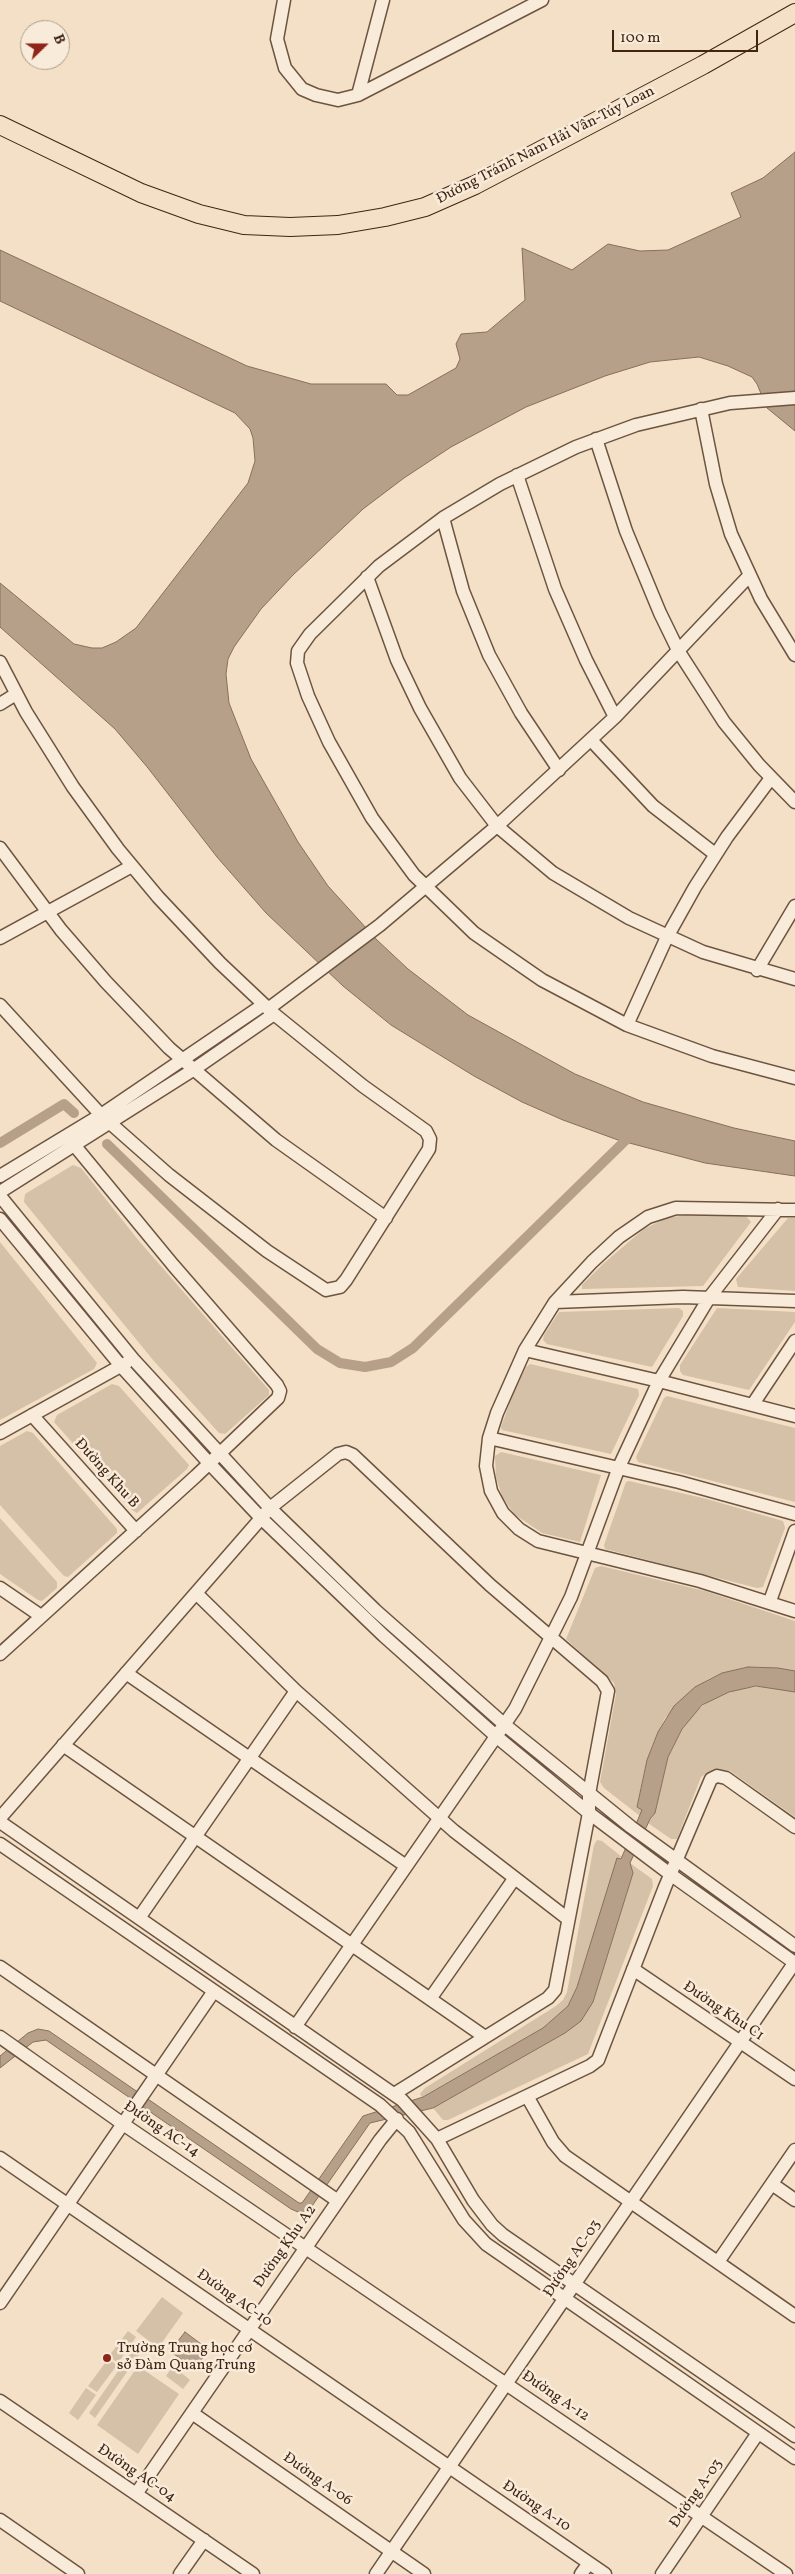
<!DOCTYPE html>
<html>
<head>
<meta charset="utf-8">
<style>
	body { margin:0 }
	#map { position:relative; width:795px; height:2574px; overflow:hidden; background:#f4e0c6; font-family:Vollkorn,serif }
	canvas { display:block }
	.north { position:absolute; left:20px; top:20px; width:50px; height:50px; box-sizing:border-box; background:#f8ebda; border:1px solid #ae9c8a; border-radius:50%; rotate:68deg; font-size:14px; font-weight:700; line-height:20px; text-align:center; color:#402513 }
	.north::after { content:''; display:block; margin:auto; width:18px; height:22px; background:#8f2418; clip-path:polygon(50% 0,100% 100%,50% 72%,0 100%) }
	.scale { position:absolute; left:612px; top:30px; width:146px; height:22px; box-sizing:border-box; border:2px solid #402513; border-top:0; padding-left:6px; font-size:15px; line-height:18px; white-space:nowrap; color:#402513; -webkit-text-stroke:4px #f8ebda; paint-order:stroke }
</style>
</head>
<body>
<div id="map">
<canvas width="795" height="2574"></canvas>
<div class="north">B</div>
<div class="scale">100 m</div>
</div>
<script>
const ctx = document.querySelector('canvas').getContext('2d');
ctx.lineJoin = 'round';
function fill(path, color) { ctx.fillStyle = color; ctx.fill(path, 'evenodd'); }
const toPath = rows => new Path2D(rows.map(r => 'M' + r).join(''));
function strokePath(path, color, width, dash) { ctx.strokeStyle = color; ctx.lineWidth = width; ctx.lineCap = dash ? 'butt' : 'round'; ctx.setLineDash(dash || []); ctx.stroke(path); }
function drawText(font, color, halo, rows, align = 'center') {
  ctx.font = font + ' Vollkorn,serif'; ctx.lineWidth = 5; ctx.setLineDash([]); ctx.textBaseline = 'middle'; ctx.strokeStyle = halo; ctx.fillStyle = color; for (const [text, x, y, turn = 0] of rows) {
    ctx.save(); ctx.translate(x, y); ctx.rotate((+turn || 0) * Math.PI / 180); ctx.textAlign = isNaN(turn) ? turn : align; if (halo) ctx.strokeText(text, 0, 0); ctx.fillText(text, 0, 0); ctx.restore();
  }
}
fill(toPath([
	[73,1165,81,1168,139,1241,269,1390,269,1395,225,1434,219,1433,153,1360,24,1202,25,1194],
	[688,1215,746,1216,751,1222,703,1286,582,1289,582,1285,604,1263,644,1229,666,1218],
	[788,1218,795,1218,795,1291,738,1287,736,1279],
	[0,1242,97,1363,94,1369,0,1420],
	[679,1308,683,1311,683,1316,652,1367,547,1344,543,1340,544,1335,559,1312],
	[717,1308,795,1312,795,1322,749,1390,683,1375,680,1371,680,1365],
	[530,1364,638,1389,639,1395,611,1454,502,1430,501,1427,514,1391,526,1367],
	[112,1384,119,1386,189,1465,187,1469,137,1513,132,1510,54,1422,57,1415],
	[667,1396,795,1428,795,1502,638,1462,636,1457,664,1398],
	[27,1431,33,1433,117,1529,117,1533,68,1577,64,1576,0,1505,0,1446],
	[501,1452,601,1475,580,1542,542,1533,514,1514,502,1496,496,1477,495,1456],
	[629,1481,707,1499,783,1521,785,1528,763,1587,757,1588,605,1549,604,1545,626,1482],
	[0,1518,57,1582,57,1588,42,1601,38,1600,0,1574],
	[601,1566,705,1591,795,1621,795,1671,763,1667,748,1667,722,1673,707,1680,665,1718,652,1746,643,1776,637,1807,643,1810,640,1816,604,1788,600,1782,616,1694,614,1683,566,1639,595,1568],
	[766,1686,795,1692,795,1817,730,1771,713,1769,701,1777,677,1839,671,1839,648,1823,655,1813,668,1757,682,1729,695,1712,710,1700,738,1689],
	[597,1840,602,1841,622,1857,618,1858,577,1987,568,2006,543,2028,422,2097,420,2094,425,2088,556,2006,563,2000,567,1992,594,1845],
	[630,1863,652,1879,653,1886,588,2054,448,2120,443,2120,433,2108,565,2033,593,2002,633,1873],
	[162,2297,183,2313,158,2348,136,2331],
	[128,2331,136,2337,118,2363,109,2356],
	[139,2341,145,2346,95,2418,89,2413],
	[108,2359,117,2365,97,2392,88,2386],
	[138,2366,179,2394,138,2454,97,2425],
	[173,2366,190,2380,183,2389,166,2376],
	[86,2388,96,2395,78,2420,69,2413]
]), '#d5c0a8');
const water = toPath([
	[795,152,795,431,767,408,757,384,752,377,728,366,699,357,650,362,605,376,526,407,451,447,404,478,363,509,293,575,261,609,234,647,228,659,226,674,229,703,251,759,298,842,328,886,377,940,408,969,468,1015,575,1074,643,1102,734,1128,795,1141,795,1176,705,1163,618,1140,563,1120,522,1102,474,1076,391,1025,343,986,266,913,217,857,148,768,115,729,0,627,0,583,74,644,92,648,102,648,116,642,136,628,248,483,255,461,253,438,250,429,235,413,0,301,0,250,247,366,311,384,386,384,397,395,408,395,456,368,460,359,456,344,461,334,487,332,525,300,522,248,572,270,608,244,640,251,668,250,741,217,731,193,763,178,795,152],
	[748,1667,778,1668,795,1671,795,1692,756,1686,729,1692,702,1705,682,1729,668,1757,655,1813,650,1819,630,1863,633,1873,593,2002,581,2021,565,2033,433,2108,370,2123,312,2206,306,2211,298,2212,291,2209,46,2040,33,2042,0,2068,0,2056,28,2033,38,2029,49,2031,299,2203,302,2203,363,2116,423,2097,543,2028,568,2006,577,1987,617,1858,621,1859,642,1810,637,1807,647,1760,658,1732,674,1706,695,1687,722,1673,748,1667],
	[185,2332,209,2350,194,2369,170,2351,185,2332]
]);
fill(water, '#b7a089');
strokePath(water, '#876f5a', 1);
strokePath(toPath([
	[0,1143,64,1104,74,1113],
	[107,1144,317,1349,340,1363,365,1367,391,1362,413,1348,633,1133]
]), '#b7a089', 10);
const minor = toPath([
	[284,0,277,39,285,68,302,89,316,95,338,100,358,95,542,0],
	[358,95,383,0],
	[795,398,730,403,636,425,576,447,500,484,443,518,379,566,310,634,298,651,297,663,308,696,329,742,372,818,414,875,474,933,542,980,627,1025,712,1056,795,1078],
	[701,409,716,484,731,534,761,599,795,655],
	[596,439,626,531,660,613,679,652,724,722,759,765,795,802],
	[517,475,555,589,586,660,615,717],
	[443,518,463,591,489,655,521,713,559,770],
	[367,577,397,660,420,708,460,778,497,826,553,873,629,918,703,952,795,979],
	[0,662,26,712,73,787,118,849,158,897,220,963,274,1014,363,1086,426,1131,430,1139,429,1149,346,1280,340,1287,326,1290,267,1251,169,1175,101,1115,0,1005],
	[0,704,16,694],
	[591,740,653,806,715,854],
	[0,848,61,930,106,982,169,1048,276,1140,386,1218],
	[0,938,132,866],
	[757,970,795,906],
	[268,1009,380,925,497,826,615,717,749,576],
	[627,1025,667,937,695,887,727,837,771,778],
	[0,1176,101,1115,263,1005],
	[0,1192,193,1070,274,1014],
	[0,1196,133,1359,270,1508,375,1610,505,1725,631,1827,795,1946],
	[795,1210,676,1208,648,1217,619,1237,592,1262,555,1302,525,1350,497,1413,489,1438,486,1466,491,1491,503,1513,519,1529,538,1541,700,1581,795,1611],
	[0,1219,121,1366,209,1463,261,1518,384,1636,497,1737,589,1813,670,1874,795,1963],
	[555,1302,683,1297,795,1301],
	[525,1350,659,1381,795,1416],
	[753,1404,795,1341],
	[32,1415,136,1531],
	[0,1433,126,1363],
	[489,1438,679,1482,795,1514],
	[0,1588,41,1616],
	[196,1593,296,1691,454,1831,568,1919],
	[770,1601,795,1531],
	[0,1654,196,1476,278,1398,280,1391,277,1385,173,1265,75,1146],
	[126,1673,406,1866],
	[63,1745,485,2037],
	[0,1818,270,1508,338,1454,346,1452,353,1455,490,1585,602,1681,608,1691,589,1794,589,1813,555,1990,548,1998,394,2094],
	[0,1822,402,2100,437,2139,473,2200,492,2225,503,2235,795,2436],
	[0,1844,380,2105,409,2132,464,2220,486,2244,795,2458],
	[139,1918,296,1691],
	[0,1967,338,2201],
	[633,1969,795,2079],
	[430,1999,514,1879],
	[295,2027,515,1709,571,1597,619,1467,659,1381,709,1298,778,1209],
	[0,2037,123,2124,786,2574],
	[527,2096,553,2142,565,2156,795,2316],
	[437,2139,590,2066,598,2060,665,1887,711,1779,717,1776,726,1778,795,1827],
	[0,2158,605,2574],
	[772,2184,795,2200],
	[718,2262,795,2150],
	[0,2303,214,1991],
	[0,2401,253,2574],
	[192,2413,424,2574],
	[136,2494,380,2140,397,2119],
	[0,2520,78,2574],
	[180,2574,204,2540],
	[376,2574,795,1962],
	[581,2574,589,2563],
	[662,2574,758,2433]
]);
const highway = toPath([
	[0,125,141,193,199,214,244,225,290,227,338,225,385,217,425,207,475,185,703,65,795,13]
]);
strokePath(minor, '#6d5440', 15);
strokePath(highway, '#402513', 20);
strokePath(minor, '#f8ebda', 12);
strokePath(highway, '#f4e0c6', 18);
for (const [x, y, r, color] of [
	[107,2358,5,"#8f2418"]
]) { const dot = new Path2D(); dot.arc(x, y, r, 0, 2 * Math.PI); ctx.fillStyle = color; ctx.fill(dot); strokePath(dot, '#f8ebda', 2); }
drawText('15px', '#402513', '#f8ebda', [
	["Đường Tránh Nam Hải Vân-Túy Loan",546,146,-27],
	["Đường Khu B",106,1474,48],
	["Đường Khu C1",723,2012,34],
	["Đường AC-14",161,2130,34],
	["Đường Khu A2",286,2247,-55],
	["Đường AC-03",573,2259,-56],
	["Đường AC-10",234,2299,35],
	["Đường A-12",555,2397,34],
	["Đường AC-04",136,2474,34],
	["Đường A-06",317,2480,35],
	["Đường A-03",697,2494,-55],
	["Đường A-10",536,2507,34]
]);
drawText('15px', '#402513', '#f8ebda', [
	["Trường Trung học cơ",117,2349],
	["sở Đàm Quang Trung",117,2366]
], 'left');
</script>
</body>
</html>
